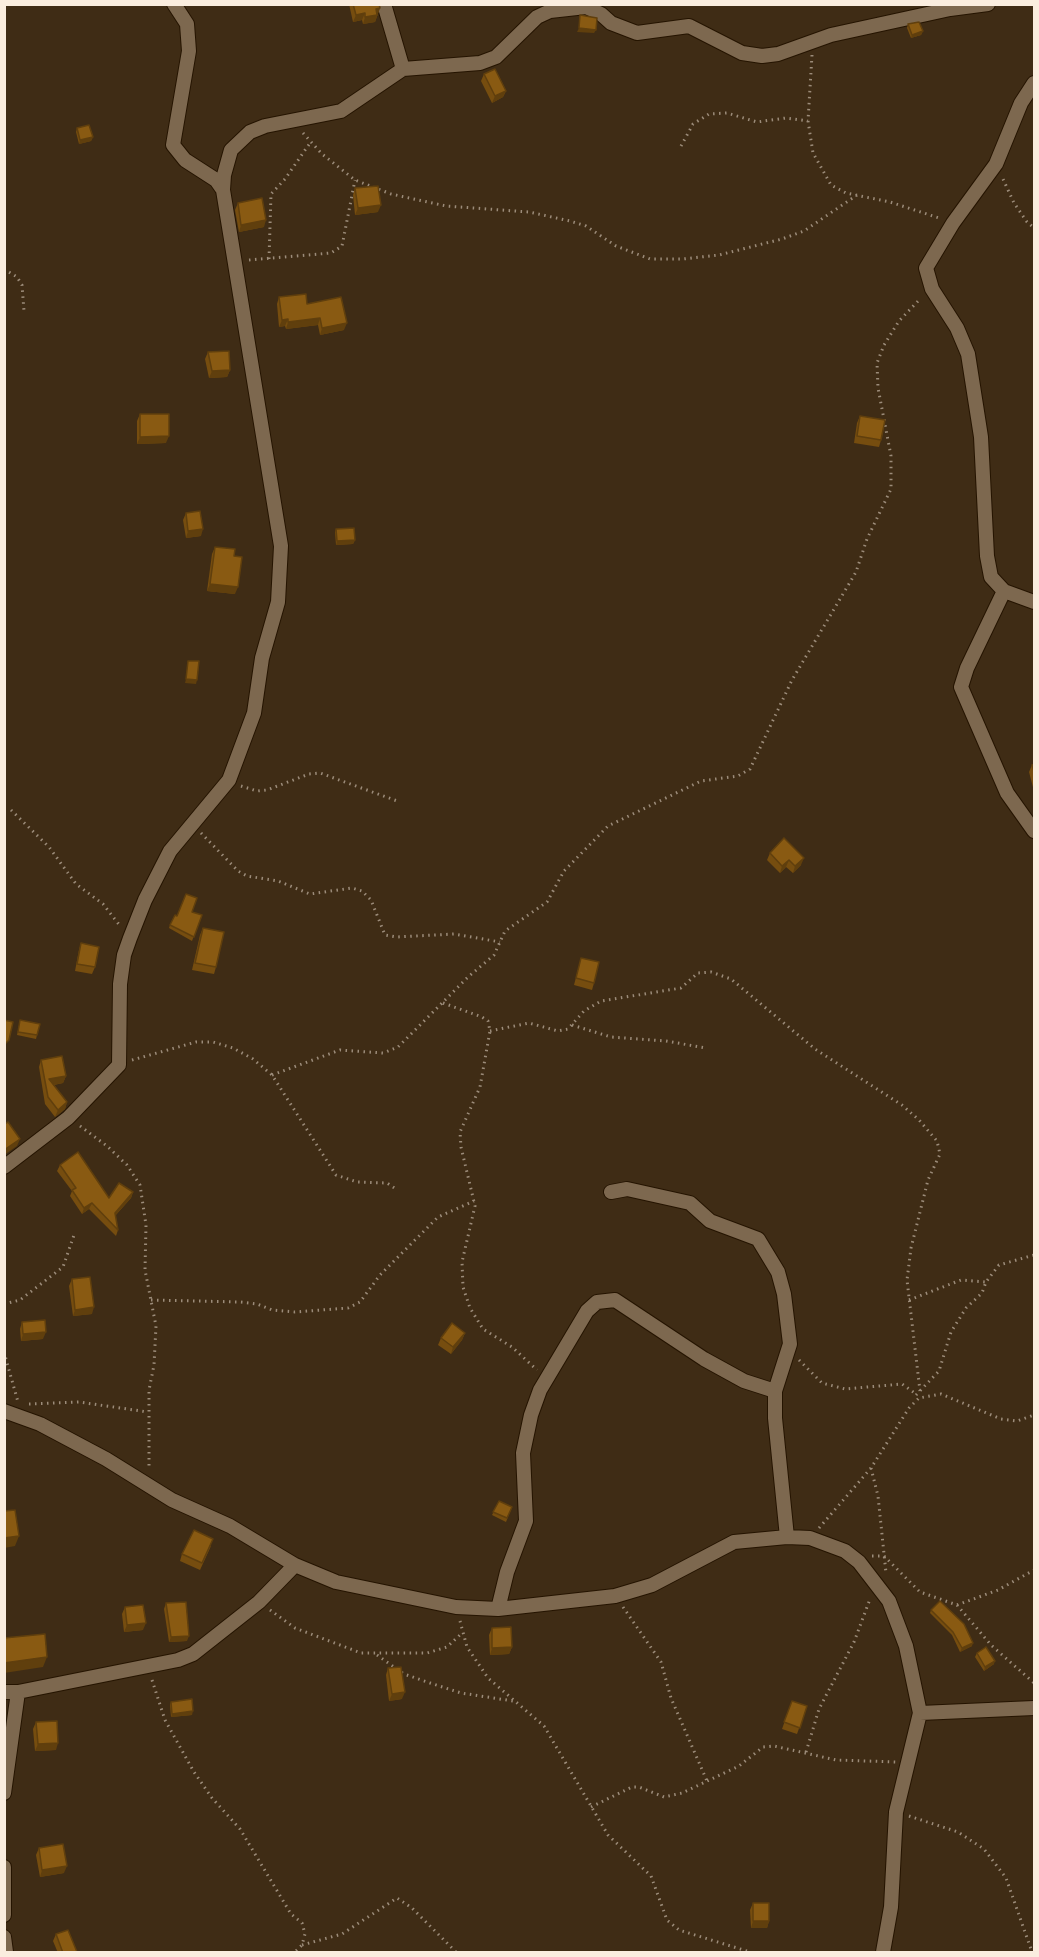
<!DOCTYPE html>
<html>
<head>
<meta charset="utf-8">
<style>
	body { margin:0 }
	#map { position:relative; width:1039px; height:1957px; overflow:hidden; background:#3f2c15; font-family:"Exo 2",sans-serif }
	canvas { display:block }
	.frame { position:absolute; inset:0; border:6px solid #faeddf; pointer-events:none }
</style>
</head>
<body>
<div id="map">
<canvas width="1039" height="1957"></canvas>
<div class="frame"></div>
</div>
<script>
const ctx = document.querySelector('canvas').getContext('2d');
ctx.lineJoin = 'round';
const toPath = rows => new Path2D(rows.map(r => 'M' + r).join(''));
function strokePath(path, color, width, dash) { ctx.strokeStyle = color; ctx.lineWidth = width; ctx.lineCap = dash ? 'butt' : 'round'; ctx.setLineDash(dash || []); ctx.stroke(path); }
function fill(path, color) { ctx.fillStyle = color; ctx.fill(path, 'evenodd'); }
const minor = toPath([
	[174,4,187,24,189,51,173,145,185,160,216,180,223,190],
	[384,4,403,69],
	[1034,83,1021,103,996,164,953,223,926,268,932,289,957,328,968,354,981,437,987,556,991,577,1004,591,1034,602],
	[1004,591,967,668,961,687,1007,793,1034,831],
	[4,1167,68,1118,119,1065,120,984,124,955,130,938,145,900,170,851,229,780,254,713,262,658,278,602,281,546,223,190,224,175,231,150,250,132,265,126,341,111,403,69,480,63,496,57,537,17,550,11,586,7,601,14,611,23,637,33,689,26,742,53,762,56,778,54,831,35,950,9,988,4],
	[611,1192,627,1189,690,1203,710,1221,758,1239,778,1272,784,1294,790,1344,775,1391,775,1418,787,1537],
	[4,1411,40,1424,106,1459,172,1500,230,1526,295,1565,336,1582,456,1607,498,1609,615,1596,652,1585,734,1542,787,1537,810,1538,845,1551,859,1562,889,1601,906,1646,920,1713,896,1812,891,1907,883,1952],
	[498,1609,507,1572,526,1521,523,1453,531,1415,540,1390,587,1311,597,1302,615,1300,704,1359,744,1381,775,1391],
	[4,1692,18,1692,178,1660,193,1654,259,1602,295,1565],
	[920,1713,1034,1708],
	[4,1793,18,1692],
	[4,1867,4,1915],
	[4,1937,6,1952]
]);
strokePath(minor, '#251400', 16);
strokePath(toPath([
	[812,55,808,121,813,153,831,185,846,193,890,202,939,218],
	[303,133,322,154,355,180,391,194,446,206,529,212,570,221,586,226,616,246,650,259,683,259,719,255,782,239,804,231,857,195],
	[681,146,693,124,709,114,727,113,757,122,786,118,808,121],
	[1003,179,1014,203,1027,222,1034,228],
	[269,259,271,194,285,179,310,143],
	[249,260,331,253,342,246,355,180],
	[4,269,17,277,22,285,24,311],
	[241,786,257,791,267,790,309,774,320,773,400,802],
	[11,810,49,847,76,884,103,904,121,927],
	[201,833,238,871,247,876,278,881,310,894,352,888,362,891,371,900,385,935,396,937,454,934,500,942],
	[443,1003,482,1017,488,1021,490,1031,480,1087,460,1132,461,1147,475,1206,462,1262,463,1287,470,1308,483,1329,512,1347,537,1370],
	[572,1025,611,1037,666,1041,706,1048],
	[490,1031,529,1023,558,1031,568,1029,584,1011,601,1001,681,988,698,973,711,972,731,979,815,1049,902,1105,919,1120,937,1141,940,1154,928,1180,911,1248,907,1280,920,1391],
	[132,1060,196,1042,213,1042,233,1048,253,1059,272,1075,336,1175,357,1182,387,1183,396,1189],
	[272,1075,340,1050,383,1053,398,1047,468,977,494,955,505,931,547,902,564,871,608,826,701,781,738,776,750,769,792,680,856,572,867,539,891,489,891,456,878,388,877,363,884,345,899,321,921,298],
	[80,1126,107,1146,127,1165,140,1185,146,1225,145,1270,156,1326,154,1365,149,1390,149,1470],
	[151,1300,240,1302,257,1304,272,1310,295,1312,348,1308,360,1302,380,1275,438,1217,474,1201],
	[909,1300,961,1280,985,1282],
	[4,1304,20,1300,63,1267,74,1235],
	[4,1352,18,1402],
	[799,1360,822,1383,845,1389,902,1384,916,1394],
	[916,1395,939,1371,951,1332,966,1308,982,1293,986,1282,999,1265,1034,1255],
	[29,1404,79,1402,148,1412],
	[871,1468,878,1496,886,1573],
	[819,1528,871,1468,909,1408,919,1398,941,1394,1001,1419,1017,1421,1034,1415],
	[872,1556,884,1556,920,1592,957,1605,991,1645,1034,1683],
	[957,1605,998,1590,1034,1570],
	[623,1607,661,1662,671,1698,707,1781],
	[270,1610,295,1628,361,1653,427,1653,447,1647,462,1633],
	[460,1621,467,1647,488,1678,544,1726,608,1835,651,1876,667,1920,679,1930,750,1952],
	[377,1655,404,1674,430,1683,461,1693,513,1701],
	[152,1680,165,1720,194,1772,212,1798,240,1829,291,1914,302,1923,305,1934,302,1945,295,1952],
	[806,1752,819,1709,854,1642,870,1599],
	[591,1807,632,1787,639,1787,664,1797,682,1793,739,1766,763,1747,774,1746,836,1760,896,1762],
	[909,1816,958,1832,984,1849,1006,1878,1032,1952],
	[302,1945,342,1934,397,1898,412,1908,456,1952]
]), '#9c8c7a', 3, [1.5, 4.5]);
strokePath(minor, '#7d684f', 14);
fill(toPath([
	[349,4,379,4,380,8,375,22,363,24,362,20,353,22],
	[908,24,923,31,921,35,911,38,907,28],
	[484,74,506,91,503,97,492,103,481,81],
	[77,128,93,137,91,141,79,144,76,132],
	[355,188,378,212,355,215,353,195],
	[238,203,264,227,239,232,235,210],
	[279,297,307,304,344,330,320,335,318,325,286,329,285,326,279,327,277,304],
	[208,352,230,370,227,377,209,378,205,359],
	[140,414,166,443,137,444,137,421],
	[860,416,881,440,879,447,854,443,857,423],
	[186,513,201,536,186,538,183,520],
	[336,529,355,540,353,544,336,545,335,532],
	[215,547,234,556,235,594,207,591,212,554],
	[1035,764,1034,791,1029,772,1032,765],
	[770,853,801,865,793,873,786,867,780,873,767,860],
	[192,912,202,915,192,941,169,928,170,925,177,916],
	[203,928,216,967,214,974,192,970,200,935],
	[81,943,95,967,92,974,75,971,79,950],
	[581,958,594,983,592,990,574,985],
	[20,1020,37,1035,36,1039,17,1035],
	[41,1060,66,1076,63,1083,54,1085,67,1102,65,1109,55,1117,45,1104,39,1067],
	[60,1165,109,1198,133,1192,131,1198,115,1216,118,1230,116,1236,89,1209,82,1214,70,1196,72,1191,57,1171],
	[72,1279,92,1314,73,1316,69,1286],
	[22,1322,43,1339,21,1341,20,1329],
	[465,1333,462,1340,451,1354,438,1345,441,1338],
	[499,1501,512,1507,506,1522,492,1515],
	[211,1546,200,1570,180,1561,182,1554],
	[166,1603,187,1641,169,1642,164,1609],
	[125,1607,143,1630,124,1632,122,1614],
	[931,1610,972,1646,960,1652,952,1635,930,1613],
	[492,1628,512,1647,509,1654,490,1655,489,1635],
	[977,1653,994,1664,984,1671,975,1657],
	[388,1668,402,1699,389,1701,386,1675],
	[792,1701,807,1706,797,1734,782,1729],
	[171,1702,192,1715,171,1717,170,1705],
	[36,1722,56,1750,35,1751,33,1729],
	[39,1848,64,1873,40,1877,36,1855],
	[753,1903,769,1921,767,1928,751,1928,750,1910],
	[56,1934,75,1953,58,1953,53,1941]
]), '#764d0f');
fill(toPath([
	[380,8,375,22,363,24,365,17,376,9],
	[365,13,362,20,353,22,356,15],
	[579,28,596,30,594,33,577,32],
	[923,31,921,35,911,38,912,35],
	[506,91,503,97,492,103,495,96],
	[93,137,91,141,79,144,80,140],
	[381,205,378,212,355,215,358,208],
	[266,220,264,227,239,232,241,225],
	[320,318,318,325,286,329,288,322],
	[288,319,285,326,279,327,282,320],
	[347,323,344,330,320,335,322,328],
	[230,370,227,377,209,378,212,371],
	[169,436,166,443,137,444,140,437],
	[203,529,201,536,186,538,188,531],
	[355,540,353,544,336,545,337,541],
	[210,584,238,587,235,594,207,591],
	[186,679,197,680,196,684,185,683],
	[804,858,801,865,793,873,795,866],
	[789,860,786,867,780,873,782,866],
	[66,1076,63,1083,47,1086,49,1079],
	[67,1102,65,1109,55,1117,58,1110],
	[20,1139,17,1146,4,1155,4,1150],
	[133,1192,131,1198,112,1219,115,1213],
	[92,1203,89,1209,82,1214,84,1208],
	[94,1307,92,1314,73,1316,75,1310],
	[46,1332,43,1339,21,1341,23,1334],
	[465,1333,462,1340,451,1354,453,1347],
	[19,1536,15,1546,4,1548,4,1538],
	[146,1623,143,1630,124,1632,127,1625],
	[189,1636,187,1641,169,1642,171,1637],
	[973,1643,972,1646,960,1652,962,1648],
	[512,1647,509,1654,490,1655,492,1648],
	[47,1657,43,1667,4,1673,4,1663],
	[995,1661,994,1664,984,1671,985,1667],
	[405,1692,402,1699,389,1701,392,1694],
	[193,1711,192,1715,171,1717,172,1714],
	[58,1743,56,1750,35,1751,38,1744],
	[67,1866,64,1873,40,1877,42,1870],
	[753,1921,769,1921,767,1928,751,1928]
]), '#603f0d');
const building = toPath([
	[353,4,379,4,380,8,376,9,377,15,365,17,365,13,356,15,353,4],
	[580,15,597,18,596,30,579,28,580,15],
	[919,22,923,31,912,35,908,24,919,22],
	[495,69,506,91,495,96,484,74,495,69],
	[89,125,93,137,80,140,77,128,89,125],
	[378,186,381,205,358,208,355,188,378,186],
	[262,198,266,220,241,225,238,203,262,198],
	[306,294,307,304,341,297,347,323,322,328,320,318,288,322,288,319,282,320,279,297,306,294],
	[229,351,230,370,212,371,208,352,229,351],
	[140,414,169,414,169,436,140,437,140,414],
	[860,416,885,420,881,440,857,436,860,416],
	[200,511,203,529,188,531,186,513,200,511],
	[354,528,355,540,337,541,336,529,354,528],
	[215,547,235,549,234,556,242,557,238,587,210,584,215,547],
	[188,661,199,661,197,680,186,679,188,661],
	[1035,764,1035,775,1032,765,1035,764],
	[784,838,804,858,795,866,789,860,782,866,770,853,784,838],
	[186,894,197,898,192,912,202,915,194,937,170,925,175,915,177,916,186,894],
	[203,928,224,932,216,967,195,963,203,928],
	[81,943,99,947,95,967,77,964,81,943],
	[581,958,599,962,594,983,576,978,581,958],
	[4,1020,13,1022,9,1040,4,1045,4,1020],
	[20,1020,40,1024,37,1035,18,1032,20,1020],
	[62,1056,66,1076,49,1079,67,1102,58,1110,48,1097,41,1060,62,1056],
	[8,1122,20,1139,4,1150,4,1124,8,1122],
	[78,1152,109,1198,119,1183,133,1192,115,1213,118,1230,92,1203,84,1208,72,1190,76,1188,60,1165,78,1152],
	[90,1277,94,1307,75,1310,72,1279,90,1277],
	[45,1320,46,1332,23,1334,22,1322,45,1320],
	[452,1323,465,1333,453,1347,441,1338,452,1323],
	[499,1501,512,1507,507,1518,493,1512,499,1501],
	[15,1510,19,1536,4,1538,4,1511,15,1510],
	[194,1530,213,1539,202,1563,182,1554,194,1530],
	[940,1601,964,1624,973,1643,962,1648,953,1632,931,1610,940,1601],
	[186,1602,189,1636,171,1637,166,1603,186,1602],
	[143,1605,146,1623,127,1625,125,1607,143,1605],
	[511,1627,512,1647,492,1648,492,1628,511,1627],
	[45,1634,47,1657,4,1663,4,1638,45,1634],
	[986,1647,995,1661,985,1667,977,1653,986,1647],
	[401,1667,405,1692,392,1694,388,1668,401,1667],
	[192,1699,193,1711,172,1714,171,1702,192,1699],
	[792,1701,807,1706,800,1728,784,1722,792,1701],
	[57,1721,58,1743,38,1744,36,1722,57,1721],
	[63,1844,67,1866,42,1870,39,1848,63,1844],
	[753,1903,769,1903,769,1921,753,1921,753,1903],
	[68,1930,77,1952,75,1953,63,1953,56,1934,68,1930]
]);
fill(building, '#895a12');
strokePath(building, '#603f0d', 1.5);
</script>
</body>
</html>
